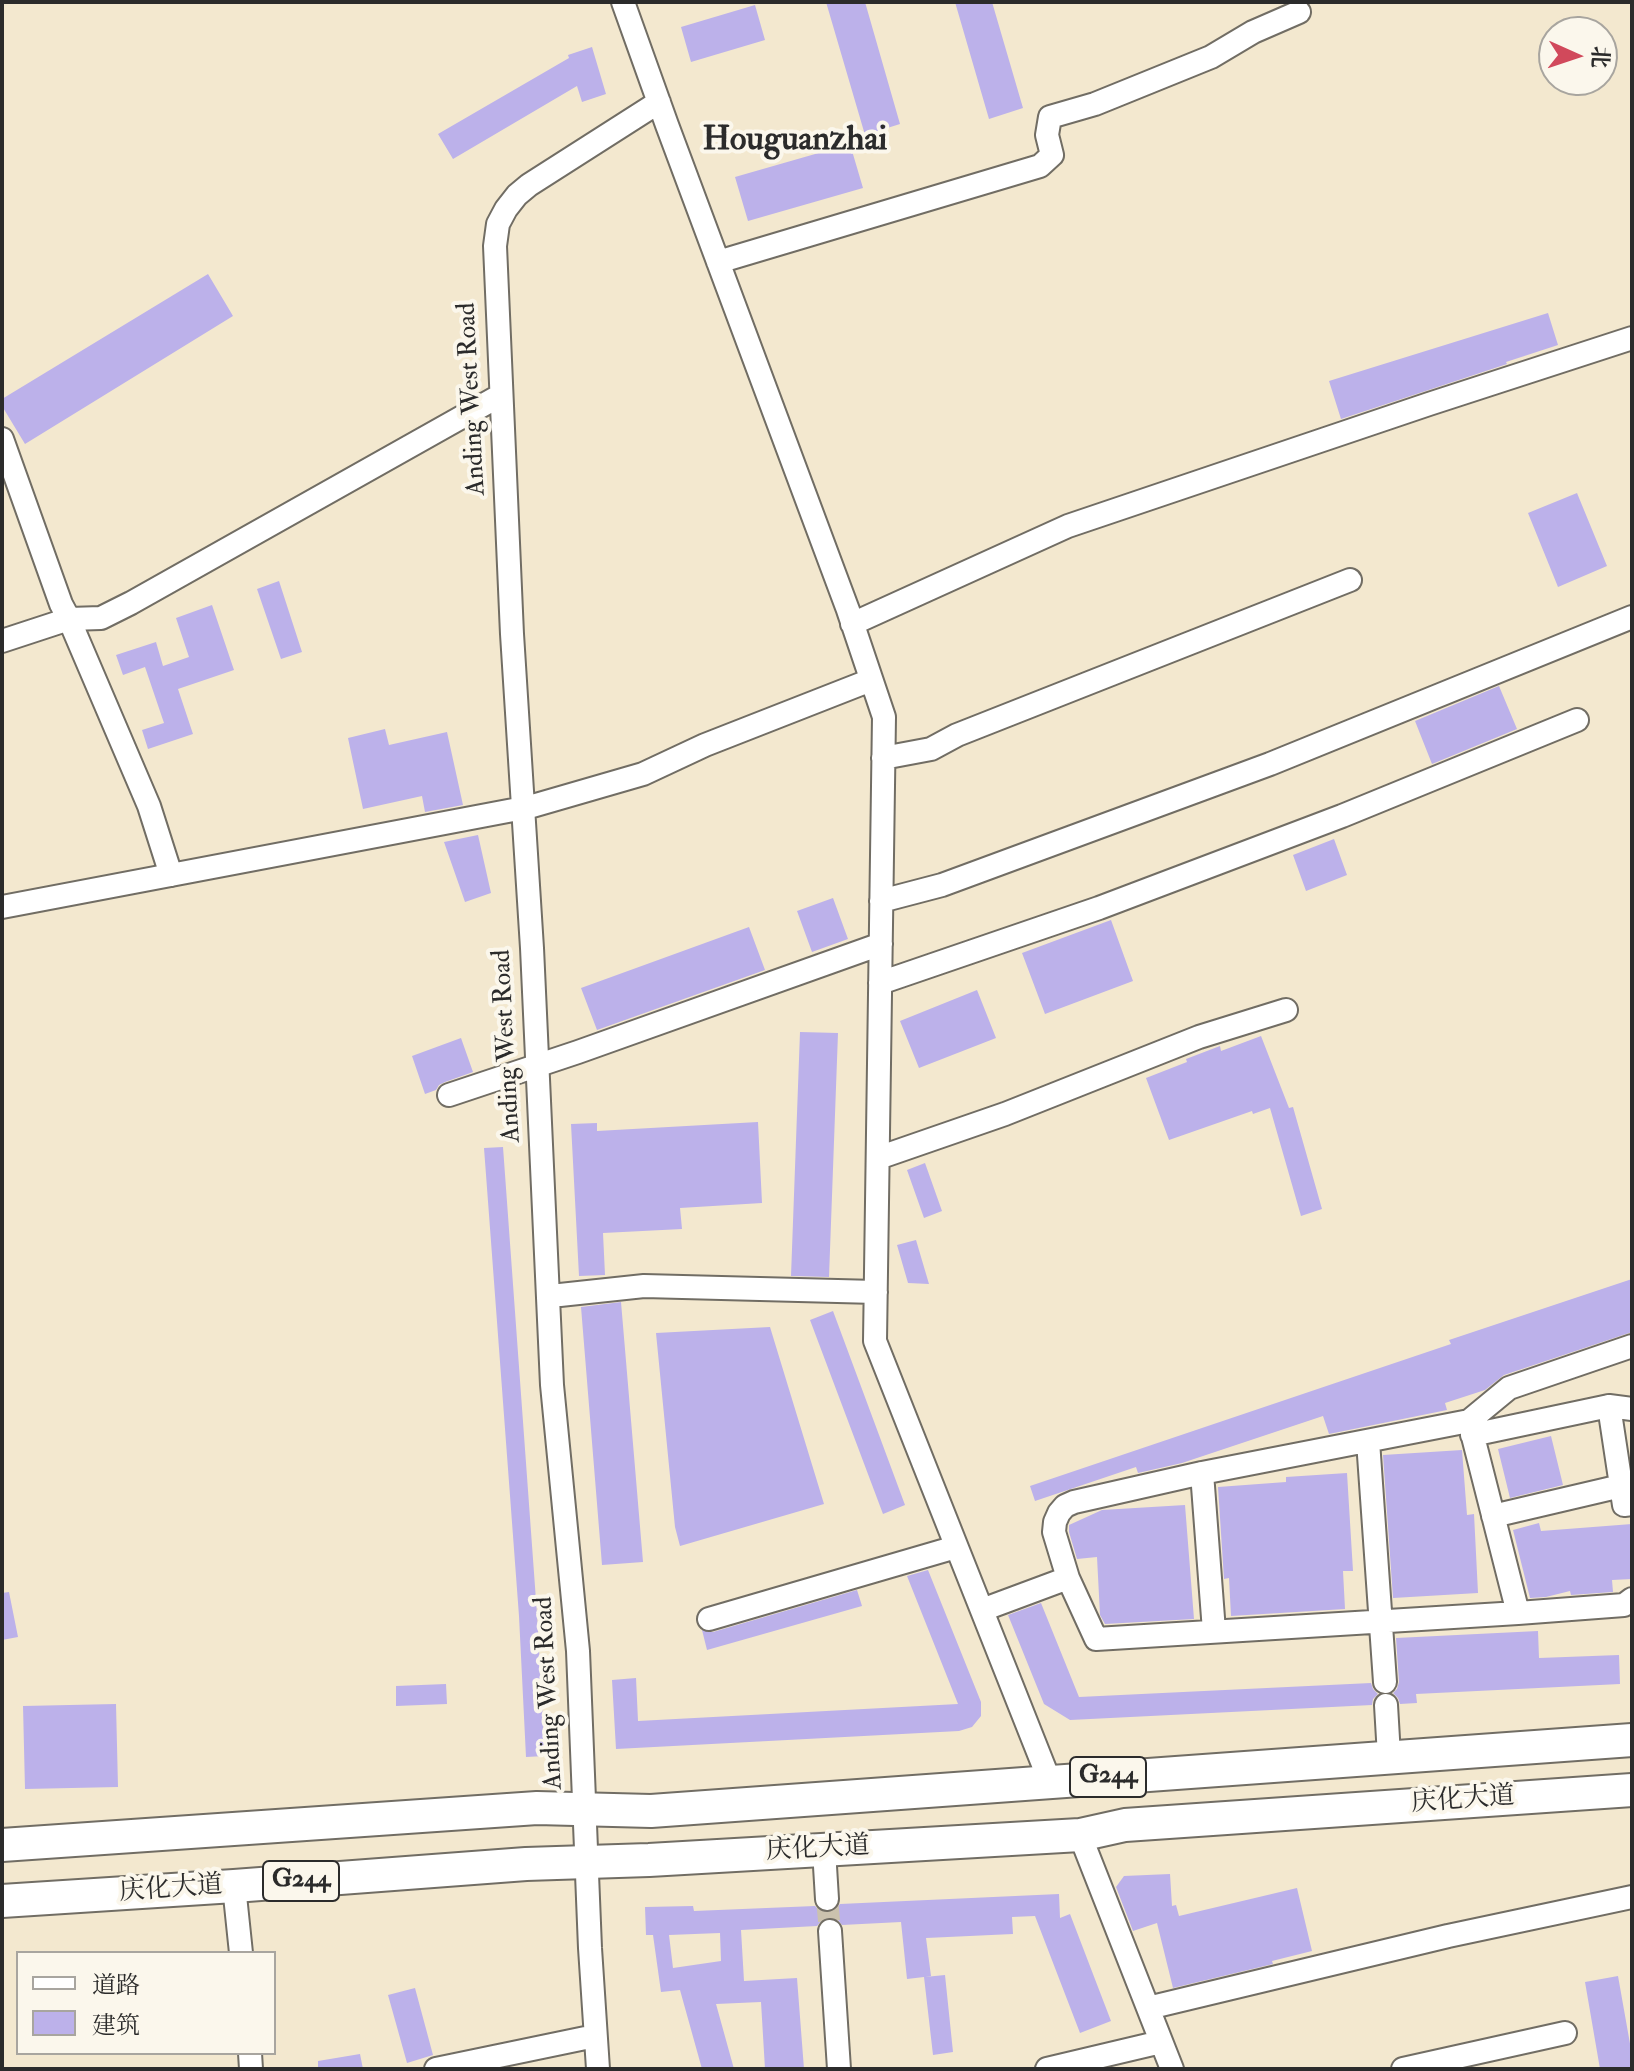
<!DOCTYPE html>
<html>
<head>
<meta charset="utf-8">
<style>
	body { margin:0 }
	#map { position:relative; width:1634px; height:2071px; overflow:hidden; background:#f3e8cf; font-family:"IM FELL Double Pica","Noto Serif SC",serif }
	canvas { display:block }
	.frame { position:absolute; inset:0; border:4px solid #2b2b2b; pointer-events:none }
	.legend { position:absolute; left:16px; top:1951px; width:260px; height:104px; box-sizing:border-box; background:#fbf7ec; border:2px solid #a8a59f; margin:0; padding:10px 14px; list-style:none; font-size:24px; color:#2b2b2b }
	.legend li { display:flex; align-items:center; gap:16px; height:40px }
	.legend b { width:40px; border:2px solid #a8a59f }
	.north { position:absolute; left:1538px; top:16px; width:80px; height:80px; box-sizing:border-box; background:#fbf7ec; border:2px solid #a8a59f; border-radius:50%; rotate:93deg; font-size:22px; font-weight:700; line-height:32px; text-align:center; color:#2b2b2b }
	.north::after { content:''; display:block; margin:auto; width:28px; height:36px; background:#d1495b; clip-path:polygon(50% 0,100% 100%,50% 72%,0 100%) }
</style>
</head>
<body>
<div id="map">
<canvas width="1634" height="2071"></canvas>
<div class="frame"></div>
<ul class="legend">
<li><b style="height:10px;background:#fff"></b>道路</li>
<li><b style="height:22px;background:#bcb1ea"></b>建筑</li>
</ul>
<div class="north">北</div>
</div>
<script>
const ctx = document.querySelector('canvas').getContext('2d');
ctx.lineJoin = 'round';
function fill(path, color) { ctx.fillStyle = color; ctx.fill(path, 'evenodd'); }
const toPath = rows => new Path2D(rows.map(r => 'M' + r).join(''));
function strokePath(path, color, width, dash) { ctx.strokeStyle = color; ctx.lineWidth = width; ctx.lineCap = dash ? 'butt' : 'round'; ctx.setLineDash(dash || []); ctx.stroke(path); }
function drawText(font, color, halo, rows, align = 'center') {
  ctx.font = font + ' "IM FELL Double Pica","Noto Serif SC",serif'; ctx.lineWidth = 8; ctx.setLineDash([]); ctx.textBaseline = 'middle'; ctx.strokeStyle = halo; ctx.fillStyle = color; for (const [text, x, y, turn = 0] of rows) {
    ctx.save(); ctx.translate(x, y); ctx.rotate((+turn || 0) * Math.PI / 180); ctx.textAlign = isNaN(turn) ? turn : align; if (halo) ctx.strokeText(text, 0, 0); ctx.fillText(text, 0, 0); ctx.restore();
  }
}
fill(toPath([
	[826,2,865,2,900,124,865,135],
	[955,2,992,2,1023,108,989,119],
	[755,5,765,40,691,62,681,27],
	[592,47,606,94,582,102,577,86,453,159,438,134,569,58,568,55],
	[850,144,863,188,748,221,735,177],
	[208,274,233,316,25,444,2,406,2,399],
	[1548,313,1558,345,1506,362,1507,364,1341,419,1329,381],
	[1577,493,1607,566,1558,587,1528,513],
	[279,581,302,652,281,659,257,589],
	[212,605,234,670,178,689,193,734,148,749,142,730,164,723,145,667,123,675,116,655,156,642,163,666,189,657,176,618],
	[1499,686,1517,729,1432,764,1415,721],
	[385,729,389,745,447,732,463,805,425,812,422,796,363,809,348,738],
	[478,835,491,893,465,902,444,842],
	[1334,839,1347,875,1306,891,1293,855],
	[833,898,848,939,812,952,797,911],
	[1111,920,1133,981,1045,1014,1022,953],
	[749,927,765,970,597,1030,581,988],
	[977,990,996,1038,919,1068,900,1021],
	[800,1032,838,1033,829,1277,791,1276],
	[1261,1036,1289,1108,1293,1107,1322,1209,1301,1216,1270,1108,1253,1114,1252,1111,1169,1140,1146,1078,1187,1062,1186,1059,1220,1046,1221,1051],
	[461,1038,473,1072,445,1082,439,1085,436,1090,425,1094,412,1056],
	[758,1122,762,1203,680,1208,682,1229,603,1233,605,1275,579,1276,571,1124,597,1123,597,1131],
	[503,1147,537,1614,545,1756,526,1757,519,1616,484,1148],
	[925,1163,942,1211,924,1218,907,1170],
	[916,1240,929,1284,908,1283,897,1245],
	[1632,1279,1632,1332,1504,1375,1485,1390,1445,1403,1447,1410,1329,1434,1323,1416,1182,1463,1138,1473,1136,1467,1035,1501,1030,1486,1451,1344,1449,1340],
	[621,1302,643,1562,602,1565,581,1307],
	[833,1311,905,1505,883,1514,810,1320],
	[770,1327,824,1504,680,1546,675,1527,656,1333],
	[1551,1436,1563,1485,1510,1498,1498,1449],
	[1462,1450,1467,1515,1474,1514,1478,1593,1393,1598,1383,1455],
	[1347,1473,1353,1571,1343,1571,1345,1609,1231,1616,1229,1578,1224,1579,1218,1487,1286,1482,1286,1477],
	[1185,1505,1194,1619,1105,1624,1100,1615,1097,1557,1077,1559,1069,1532,1069,1525,1102,1510],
	[1539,1523,1541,1531,1632,1524,1632,1579,1612,1580,1613,1592,1571,1595,1570,1591,1546,1597,1530,1598,1513,1530],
	[928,1570,981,1702,981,1716,972,1727,959,1731,616,1749,612,1680,636,1678,638,1721,958,1704,907,1576],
	[857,1590,862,1606,707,1650,702,1630,713,1632],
	[9,1592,18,1637,2,1640,2,1593],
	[1041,1603,1079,1697,1371,1683,1373,1689,1378,1694,1373,1699,1372,1705,1070,1720,1044,1704,1008,1615],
	[1538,1631,1539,1658,1619,1655,1620,1684,1416,1694,1417,1703,1400,1704,1398,1698,1393,1693,1397,1689,1399,1682,1396,1638],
	[446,1684,447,1704,396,1706,396,1686],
	[116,1704,118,1787,25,1789,23,1706],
	[1170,1874,1172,1906,1176,1905,1179,1916,1297,1888,1312,1951,1272,1961,1273,1964,1173,1988,1157,1923,1133,1931,1116,1887,1124,1876],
	[1059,1894,1060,1918,1070,1914,1111,2021,1080,2033,1035,1916,1012,1917,1013,1934,926,1938,931,1976,925,1977,945,1975,953,2052,933,2055,924,1977,907,1979,901,1922,842,1925,837,1919,830,1917,822,1920,817,1926,741,1930,744,1981,797,1978,804,2069,765,2069,761,2002,716,2004,734,2069,702,2069,680,1990,661,1992,653,1935,646,1935,645,1907,693,1906,694,1911,815,1906,820,1911,827,1913,835,1910,840,1904],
	[720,1933,721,1961,673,1968,669,1935],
	[1618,1976,1632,2055,1632,2069,1600,2069,1585,1982],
	[415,1988,433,2055,407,2063,388,1995],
	[360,2054,363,2069,318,2069,318,2061]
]), '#bcb1ea');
strokePath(toPath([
	[827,1899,830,1931]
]), '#cbc2ae', 22, [22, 11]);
const minor = toPath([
	[623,2,667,125,848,610,884,717,875,1341,1050,1782],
	[718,262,1040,166,1052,155,1047,135,1050,117,1095,104,1211,57,1253,32,1299,12],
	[2,439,61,604,69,619,149,806,171,875],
	[852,624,1068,526,1429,404,1632,338],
	[2,641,69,619,101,618,131,603,501,395],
	[883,758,931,749,957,735,1350,580],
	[881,901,942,885,1270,764,1632,617],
	[2,907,529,807,643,774,705,745,871,680],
	[880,983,1099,908,1342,816,1577,720],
	[449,1095,578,1052,881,944],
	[878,1158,1005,1114,1199,1037,1286,1010],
	[560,1295,644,1286,876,1292],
	[1609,1406,1624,1505,1632,1504],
	[1472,1435,1609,1406,1632,1409],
	[1368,1441,1385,1682],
	[1202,1473,1214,1631],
	[1493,1516,1621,1486],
	[1068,1578,1054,1532,1055,1522,1059,1513,1065,1506,1074,1502,1202,1473,1469,1421,1509,1388,1632,1346],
	[982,1610,1068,1578,1096,1639,1518,1613,1469,1421],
	[1518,1613,1624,1605,1632,1599],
	[709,1619,956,1547],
	[1386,1705,1389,1756],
	[1080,1835,1172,2069],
	[824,1850,827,1899],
	[234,1886,241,1953],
	[830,1931,839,2069],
	[1148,2008,1448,1936,1632,1897],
	[250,2053,251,2069],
	[436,2069,595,2036],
	[598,2069,590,1948,578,1651,552,1385,532,948,512,634,495,246,498,224,506,209,517,195,529,185,659,102],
	[1047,2069,1161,2042],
	[1403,2069,1565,2033]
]);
const highway = toPath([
	[2,1845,537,1808,651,1811,1632,1740],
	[2,1901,234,1886,526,1864,649,1860,1080,1835,1125,1825,1632,1790]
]);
strokePath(minor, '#716d64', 26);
strokePath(highway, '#716d64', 36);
strokePath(minor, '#fff', 22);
strokePath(highway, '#fff', 32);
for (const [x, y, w] of [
	[1108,1777,76],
	[301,1881,76]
]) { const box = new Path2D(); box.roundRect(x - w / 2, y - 20, w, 40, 6); ctx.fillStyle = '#fbf7ec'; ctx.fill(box); strokePath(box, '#2b2b2b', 2); }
drawText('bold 24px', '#2b2b2b', null, [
	["G244",1108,1777],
	["G244",301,1881]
]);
drawText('26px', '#2b2b2b', '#fbf7ec', [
	["Anding West Road",473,399,-93],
	["Anding West Road",508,1046,-93],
	["Anding West Road",550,1693,-93],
	["庆化大道",1463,1801,-4],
	["庆化大道",818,1850,-3],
	["庆化大道",171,1890,-4]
]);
drawText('bold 34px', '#2b2b2b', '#fbf7ec', [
	["Houguanzhai",795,142]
]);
</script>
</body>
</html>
